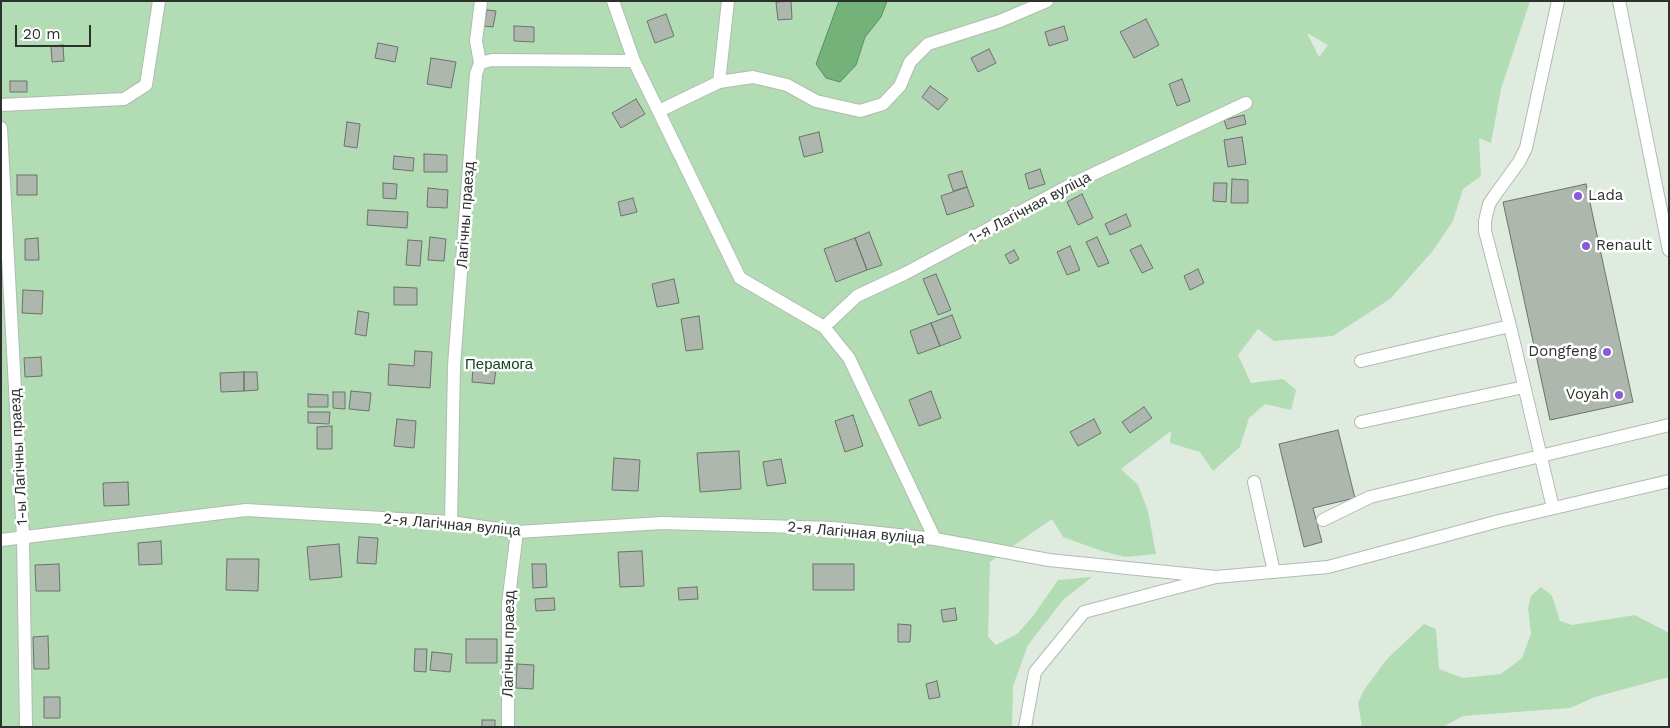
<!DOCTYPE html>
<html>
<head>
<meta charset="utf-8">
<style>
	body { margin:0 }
	#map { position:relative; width:1670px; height:728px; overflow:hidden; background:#e0ebe0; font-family:"Work Sans",sans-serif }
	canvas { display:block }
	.frame { position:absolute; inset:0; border:2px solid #2d312d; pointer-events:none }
	.scale { position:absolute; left:15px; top:25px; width:76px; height:22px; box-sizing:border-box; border:2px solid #2d312d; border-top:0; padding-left:6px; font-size:15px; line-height:18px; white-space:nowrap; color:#2d312d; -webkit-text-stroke:4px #fff; paint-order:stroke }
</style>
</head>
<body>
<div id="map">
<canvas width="1670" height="728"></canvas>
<div class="frame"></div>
<div class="scale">20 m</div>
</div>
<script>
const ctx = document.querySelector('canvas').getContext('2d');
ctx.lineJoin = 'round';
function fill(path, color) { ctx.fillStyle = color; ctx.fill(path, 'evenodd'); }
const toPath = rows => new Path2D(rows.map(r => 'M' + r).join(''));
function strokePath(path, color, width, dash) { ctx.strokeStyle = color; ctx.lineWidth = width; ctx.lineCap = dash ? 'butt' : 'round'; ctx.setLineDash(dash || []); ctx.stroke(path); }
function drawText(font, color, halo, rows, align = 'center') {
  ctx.font = font + ' "Work Sans",sans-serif'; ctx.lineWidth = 5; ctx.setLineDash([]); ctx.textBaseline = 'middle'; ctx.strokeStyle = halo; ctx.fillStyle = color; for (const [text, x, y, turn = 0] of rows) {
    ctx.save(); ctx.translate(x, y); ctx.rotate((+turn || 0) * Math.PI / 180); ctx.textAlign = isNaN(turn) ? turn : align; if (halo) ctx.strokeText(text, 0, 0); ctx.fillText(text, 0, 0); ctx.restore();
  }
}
fill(toPath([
	[1,1,1530,1,1501,89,1491,143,1479,138,1481,176,1463,189,1453,221,1432,252,1390,299,1333,336,1274,341,1258,329,1238,355,1251,383,1283,379,1296,390,1291,410,1265,404,1249,418,1240,447,1213,471,1200,452,1170,443,1171,431,1121,469,1138,485,1148,511,1156,554,1125,557,1099,550,1063,537,1052,519,990,562,988,637,996,645,1017,634,1033,616,1058,580,1092,577,1063,600,1028,645,1013,686,1012,727,1,727],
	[1307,33,1328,45,1319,57],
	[1541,587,1552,596,1560,621,1572,625,1635,615,1669,633,1669,677,1595,697,1570,708,1463,716,1443,727,1362,727,1358,703,1364,690,1387,659,1424,624,1436,629,1439,669,1463,678,1501,674,1522,658,1531,634,1528,608,1531,596]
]), '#b1dcb4');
const water = toPath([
	[839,1,887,1,881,17,865,37,856,65,840,82,826,78,816,64,839,1]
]);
fill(water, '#73b379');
strokePath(water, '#5e8c62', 1);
const building = toPath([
	[791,1,792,19,778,20,776,2,791,1],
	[487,10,496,11,493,27,484,26,487,10],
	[666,14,674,36,655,43,647,21,666,14],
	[1146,19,1159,45,1134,58,1120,32,1146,19],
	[514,26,534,27,534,42,514,41,514,26],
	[1064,26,1068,40,1049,46,1045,32,1064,26],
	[378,43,398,47,395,62,375,58,378,43],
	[63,45,64,61,52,62,51,46,63,45],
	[989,49,996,63,978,72,971,58,989,49],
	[431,58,456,62,451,88,427,84,431,58],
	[1182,79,1190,101,1177,106,1169,84,1182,79],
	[10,81,27,81,27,92,10,92,10,81],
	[930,86,948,99,938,110,922,97,930,86],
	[636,99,645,114,621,128,612,113,636,99],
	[1244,115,1246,124,1227,129,1224,120,1244,115],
	[347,122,360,124,357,148,344,146,347,122],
	[819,132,823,152,804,157,799,137,819,132],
	[1242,137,1246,164,1228,167,1224,140,1242,137],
	[424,154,447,155,447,172,424,172,424,154],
	[394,156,414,158,413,171,393,169,394,156],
	[1040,169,1045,184,1029,189,1025,174,1040,169],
	[962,171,967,187,953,191,948,175,962,171],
	[17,175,37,175,37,195,17,195,17,175],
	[1232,179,1248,180,1248,203,1231,203,1232,179],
	[383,183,397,184,396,199,383,198,383,183],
	[1214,183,1227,183,1226,202,1213,201,1214,183],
	[1586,184,1633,402,1550,420,1503,202,1586,184],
	[967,187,974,206,947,215,941,196,967,187],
	[428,188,448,190,447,208,427,207,428,188],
	[1082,194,1093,218,1078,225,1067,202,1082,194],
	[633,198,637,212,621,216,618,202,633,198],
	[368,210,408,212,407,228,367,225,368,210],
	[1126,214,1131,226,1110,235,1105,224,1126,214],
	[869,232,882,265,867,270,855,238,869,232],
	[430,237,446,239,444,261,428,260,430,237],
	[1097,237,1109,263,1098,267,1086,242,1097,237],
	[38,238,39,260,25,260,25,239,38,238],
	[855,238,867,270,836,282,824,249,855,238],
	[408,240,422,241,420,266,406,265,408,240],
	[1141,245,1153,268,1142,273,1130,250,1141,245],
	[1070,246,1080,270,1067,275,1057,252,1070,246],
	[1014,250,1019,259,1010,264,1005,255,1014,250],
	[1198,269,1204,283,1190,290,1184,276,1198,269],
	[936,274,951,310,938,315,923,279,936,274],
	[674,279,679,303,657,307,652,284,674,279],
	[394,287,417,288,417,305,394,305,394,287],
	[23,290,43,291,42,314,22,313,23,290],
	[358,311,369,313,366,336,355,334,358,311],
	[952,315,961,338,940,346,931,323,952,315],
	[699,316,703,349,686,351,681,319,699,316],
	[931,323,940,346,918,354,910,331,931,323],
	[415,351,432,352,430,388,388,385,389,364,414,366,415,351],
	[41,357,42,376,25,377,24,358,41,357],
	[480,360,497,362,494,384,472,382,473,367,480,368,480,360],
	[244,372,257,372,258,390,244,391,244,372],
	[244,372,244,391,221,392,220,373,244,372],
	[351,391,371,393,369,411,349,409,351,391],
	[931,391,941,418,919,426,909,400,931,391],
	[333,392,345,392,345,409,333,408,333,392],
	[308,394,328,395,328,407,308,407,308,394],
	[1144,407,1152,418,1130,433,1122,422,1144,407],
	[308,412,330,412,329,424,308,423,308,412],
	[853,415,863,446,845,452,835,421,853,415],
	[397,419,416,421,414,448,394,446,397,419],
	[1094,419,1101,433,1078,446,1070,432,1094,419],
	[332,426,332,449,317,449,317,427,332,426],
	[1338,430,1355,498,1313,508,1322,542,1304,547,1279,444,1338,430],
	[739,451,741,489,700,492,697,453,739,451],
	[614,458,640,460,638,491,612,490,614,458],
	[781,459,786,483,767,486,763,462,781,459],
	[128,482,129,505,104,506,103,483,128,482],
	[359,537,378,538,376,564,357,563,359,537],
	[161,541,162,564,139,565,138,543,161,541],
	[339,544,342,577,310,580,307,547,339,544],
	[642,551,644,586,620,587,618,552,642,551],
	[227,559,259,559,258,591,226,590,227,559],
	[59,564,60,591,36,591,35,565,59,564],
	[532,564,546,564,547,587,533,588,532,564],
	[813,564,854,564,854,590,813,590,813,564],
	[697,587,698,599,679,600,678,588,697,587],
	[554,598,555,610,536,611,535,599,554,598],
	[955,608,957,620,943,622,941,610,955,608],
	[898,624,911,625,910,642,898,642,898,624],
	[48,636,49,669,34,669,33,637,48,636],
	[466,639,497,639,497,663,466,663,466,639],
	[415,649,427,649,426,672,414,671,415,649],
	[432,652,452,654,450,672,430,670,432,652],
	[517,664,534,665,533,689,516,688,517,664],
	[937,681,940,697,929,699,926,684,937,681],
	[44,697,60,697,60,718,44,718,44,697],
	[482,720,495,720,495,727,482,727,482,720]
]);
fill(building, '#adb7ad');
strokePath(building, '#6a746b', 1);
const service = toPath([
	[613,1,634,61,740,278,824,327,849,358,935,539],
	[1619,1,1669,250],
	[480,63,476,41,481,1],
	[719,82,728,1],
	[1,105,124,99,146,85,159,1],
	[659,111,719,82,753,77,787,85,816,101,860,111,883,104,900,86,910,62,928,44,1000,21,1047,1],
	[1,128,23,537,26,727],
	[1510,326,1485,231,1485,221,1489,204,1495,195,1519,162,1526,148,1558,1],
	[824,327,857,296,906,273,1074,183,1246,103],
	[1361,361,1510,326,1553,508],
	[1361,422,1524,387],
	[1254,482,1274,572],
	[1323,520,1370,497,1669,425],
	[451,522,454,366,476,74,480,63,492,60,634,61],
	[1,540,246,510,451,522,517,532,662,523,833,528,935,539,1049,560,1216,577],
	[508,727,508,604,517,532],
	[1025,727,1035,672,1084,612,1216,577,1328,567,1499,521,1669,481]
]);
strokePath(service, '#b1bbb1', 14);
strokePath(service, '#fff', 12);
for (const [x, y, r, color] of [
	[1578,196,5,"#875cd6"],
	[1586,246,5,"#875cd6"],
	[1607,352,5,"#875cd6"],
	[1619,395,5,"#875cd6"]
]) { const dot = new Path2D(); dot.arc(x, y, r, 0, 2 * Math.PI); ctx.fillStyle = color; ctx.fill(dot); strokePath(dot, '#fff', 2); }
drawText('15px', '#2d312d', '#fff', [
	["Lada",1588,196],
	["Renault",1596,246],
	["Dongfeng",1597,352,"right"],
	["Voyah",1609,395,"right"]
], 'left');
drawText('15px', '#2d312d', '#fff', [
	["1-я Лагічная вуліца",1030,208,-28],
	["Лагічны праезд",466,215,-86],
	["1-ы Лагічны праезд",19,457,-93],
	["2-я Лагічная вуліца",452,525,5],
	["2-я Лагічная вуліца",856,533,5],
	["Лагічны праезд",509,644,-89]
]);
drawText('15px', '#16441e', '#fff', [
	["Перамога",499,365]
]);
</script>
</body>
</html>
